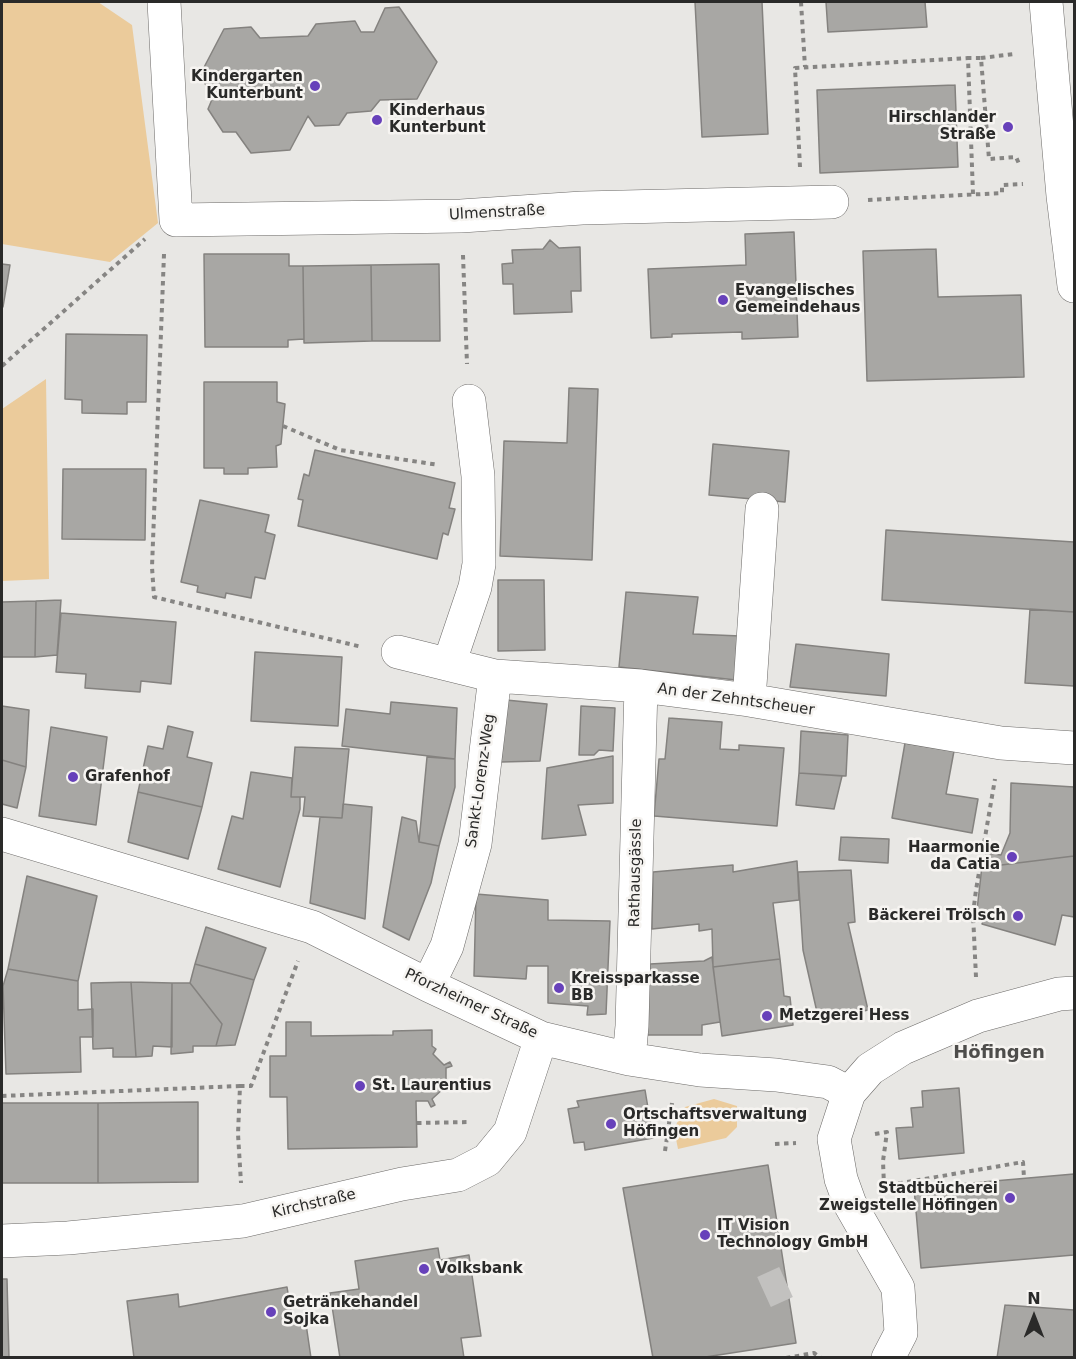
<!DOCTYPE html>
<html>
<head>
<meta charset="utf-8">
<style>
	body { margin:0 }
	#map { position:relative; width:1076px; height:1359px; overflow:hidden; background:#e8e7e4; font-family:"DejaVu Sans",sans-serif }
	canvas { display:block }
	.frame { position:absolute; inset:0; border:3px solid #2a2a29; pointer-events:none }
	.north { position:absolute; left:1004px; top:1287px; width:60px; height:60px; -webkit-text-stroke:4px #f6f4f1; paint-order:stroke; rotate:0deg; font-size:16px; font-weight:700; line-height:24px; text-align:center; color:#2a2a29 }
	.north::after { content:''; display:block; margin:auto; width:21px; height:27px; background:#2a2a29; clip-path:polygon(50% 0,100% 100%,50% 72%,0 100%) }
</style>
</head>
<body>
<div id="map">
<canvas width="1076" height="1359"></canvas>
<div class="frame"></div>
<div class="north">N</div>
</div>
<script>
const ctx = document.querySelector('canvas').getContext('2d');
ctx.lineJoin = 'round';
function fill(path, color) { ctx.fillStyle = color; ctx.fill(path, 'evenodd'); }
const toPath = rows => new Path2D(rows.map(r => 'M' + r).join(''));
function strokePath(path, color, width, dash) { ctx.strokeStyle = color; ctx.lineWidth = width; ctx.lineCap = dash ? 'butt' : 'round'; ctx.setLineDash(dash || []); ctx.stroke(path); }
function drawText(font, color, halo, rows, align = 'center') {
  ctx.font = font + ' "DejaVu Sans",sans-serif'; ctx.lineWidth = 5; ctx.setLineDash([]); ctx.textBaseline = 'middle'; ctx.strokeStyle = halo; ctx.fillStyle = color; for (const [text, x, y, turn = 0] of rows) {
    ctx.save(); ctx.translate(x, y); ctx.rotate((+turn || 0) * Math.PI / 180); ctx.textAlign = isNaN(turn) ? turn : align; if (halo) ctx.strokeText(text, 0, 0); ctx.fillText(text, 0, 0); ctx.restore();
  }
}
fill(toPath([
	[2,2,98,2,132,25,158,223,110,262,2,244],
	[46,379,49,579,2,581,2,409],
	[714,1099,737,1106,737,1127,726,1138,678,1149,674,1129,685,1107]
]), '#ebcb9b');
const building = toPath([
	[695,2,762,2,768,134,702,137,695,2],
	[826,2,925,2,927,27,828,32,826,2],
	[399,7,437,62,417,99,380,100,371,111,347,113,339,125,315,126,308,116,290,150,251,153,236,132,223,132,208,109,213,97,200,75,224,29,251,27,260,38,308,36,316,24,355,21,361,32,374,32,385,8,399,7],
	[955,85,958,167,820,173,817,90,955,85],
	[794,232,798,337,742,339,742,332,672,334,672,337,651,338,648,269,746,265,745,234,794,232],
	[550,240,559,248,580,247,581,291,571,291,572,312,514,314,513,284,503,284,502,264,513,263,512,250,543,249,550,240],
	[936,249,938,297,1021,295,1024,377,867,381,863,251,936,249],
	[204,254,289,254,289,266,303,266,304,339,288,340,288,347,205,347,204,254],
	[2,264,10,265,3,307,2,307,2,264],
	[439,264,440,341,372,341,371,265,439,264],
	[371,265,372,341,304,343,303,266,371,265],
	[66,334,147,335,146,402,127,402,127,414,82,413,82,400,65,399,66,334],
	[204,382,277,382,277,402,285,404,281,444,276,446,277,467,248,468,248,474,224,474,224,468,204,468,204,382],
	[569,388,598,389,592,560,500,556,504,441,567,443,569,388],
	[713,444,789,451,785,502,709,495,713,444],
	[315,450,455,483,449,508,455,509,448,535,443,533,437,559,298,526,303,500,298,499,304,474,309,476,315,450],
	[63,469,146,469,145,540,62,539,63,469],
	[200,500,269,515,265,532,275,535,265,579,255,577,251,598,226,593,225,598,197,592,198,586,181,582,200,500],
	[886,530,1074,542,1074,612,882,600,886,530],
	[498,580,544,580,545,650,498,651,498,580],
	[626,592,698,597,693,634,740,636,736,680,619,667,626,592],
	[61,600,57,655,35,657,36,601,61,600],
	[36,601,35,657,2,657,2,602,36,601],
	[1030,609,1074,612,1074,686,1025,683,1030,609],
	[61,613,176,622,171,684,141,681,140,692,85,688,86,674,56,672,61,613],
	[796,644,889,654,886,696,790,687,796,644],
	[255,652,342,657,338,726,251,721,255,652],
	[506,700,547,704,540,761,501,762,506,700],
	[391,702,457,708,455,759,342,746,346,709,390,714,391,702],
	[2,706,29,710,26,767,2,760,2,706],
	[581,706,615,708,613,751,599,750,594,755,579,755,581,706],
	[669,718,722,722,720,749,739,750,739,745,784,748,777,826,654,816,659,759,665,759,669,718],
	[168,726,193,732,187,757,212,763,202,807,138,792,148,746,163,749,168,726],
	[51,727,107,737,96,825,39,816,51,727],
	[801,731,848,735,846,776,799,773,801,731],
	[905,743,954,751,946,794,978,799,972,833,892,818,905,743],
	[295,747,349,749,342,818,303,816,305,797,291,797,295,747],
	[613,756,613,803,578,805,586,835,542,839,547,768,613,756],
	[427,757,455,759,455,787,439,846,419,842,427,757],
	[2,760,26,767,17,808,2,804,2,760],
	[251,772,292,778,291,797,300,797,300,809,280,887,218,869,232,816,243,819,251,772],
	[799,773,842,776,834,809,796,805,799,773],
	[1011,783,1074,787,1074,856,985,867,986,853,1001,855,1010,833,1011,783],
	[138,792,202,807,188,859,128,842,138,792],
	[343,804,372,807,365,919,310,903,320,817,342,818,343,804],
	[402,817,416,821,419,842,439,846,431,883,409,940,383,927,402,817],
	[841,837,889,839,888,863,839,860,841,837],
	[1074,856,1074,917,1062,915,1055,945,982,924,986,911,977,910,982,866,985,867,1074,856],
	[797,861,799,900,773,903,780,959,713,967,712,929,699,931,699,924,652,929,653,872,733,865,733,872,797,861],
	[851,870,855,922,848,923,868,1010,819,1021,803,950,798,872,851,870],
	[27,876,97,896,78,981,8,969,27,876],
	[476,894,548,900,548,920,610,921,606,1014,587,1015,588,1006,548,1003,548,966,527,966,526,979,474,976,476,894],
	[206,927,266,948,254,980,195,964,206,927],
	[712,957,720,1022,702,1025,702,1035,647,1035,650,964,704,961,712,957],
	[780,959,784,996,790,997,793,1025,722,1036,713,967,780,959],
	[195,964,254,980,235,1045,216,1046,222,1024,190,983,195,964],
	[8,969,78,981,78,1010,93,1009,93,1037,80,1037,81,1072,6,1074,3,986,8,969],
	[131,982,136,1057,113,1057,113,1048,93,1049,91,983,131,982],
	[131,982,172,983,172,1047,153,1046,152,1056,136,1057,131,982],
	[172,983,190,983,222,1024,216,1046,193,1046,193,1052,171,1054,172,983],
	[286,1022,311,1022,311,1036,393,1035,393,1031,432,1030,432,1046,436,1049,433,1054,444,1065,450,1062,452,1066,446,1068,446,1084,452,1087,450,1091,444,1088,432,1099,435,1105,431,1107,428,1101,416,1101,417,1147,288,1149,287,1097,270,1097,270,1056,286,1056,286,1022],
	[959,1088,964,1153,899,1159,896,1128,913,1127,911,1108,923,1107,922,1091,959,1088],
	[645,1090,653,1138,585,1150,584,1142,574,1143,568,1109,579,1107,577,1101,645,1090],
	[198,1102,198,1182,98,1183,98,1103,198,1102],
	[2,1103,98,1103,98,1183,2,1183,2,1103],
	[768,1165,796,1343,699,1358,653,1358,623,1188,768,1165],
	[1074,1174,1074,1255,921,1268,914,1188,1074,1174],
	[438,1248,440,1260,469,1255,481,1336,461,1338,464,1358,340,1358,330,1293,359,1289,355,1261,438,1248],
	[2,1279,7,1279,9,1358,2,1358,2,1279],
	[287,1287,292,1318,305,1317,311,1358,134,1358,127,1301,178,1294,179,1307,287,1287],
	[1005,1305,1074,1310,1074,1358,997,1358,1005,1305]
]);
fill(building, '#a8a7a4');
strokePath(building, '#84827f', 1.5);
strokePath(toPath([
	[764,1292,786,1282]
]), '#c2c1bf', 33, [33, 16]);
const minor = toPath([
	[164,2,176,220,461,216,582,208,832,202],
	[398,652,495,676,641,686,749,700,1001,743,1074,748],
	[449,664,475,587,479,564,478,476,469,401],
	[749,700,762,509],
	[2,834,312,927,428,985,541,1038,629,1059,700,1070,776,1075,828,1082,849,1093],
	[428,985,447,946,475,844,495,676],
	[629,1059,632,1026,641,686],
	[2,1241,68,1238,243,1221,402,1184,458,1175,487,1160,510,1132,541,1038]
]);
const major = toPath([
	[1046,2,1063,196,1074,286],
	[888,1358,901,1333,898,1288,850,1204,841,1179,834,1139,849,1093,870,1069,903,1048,978,1016,1059,994,1074,993]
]);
strokePath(minor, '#6c6a68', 34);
strokePath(major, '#6c6a68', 34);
strokePath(toPath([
	[801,2,805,67],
	[981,58,1014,54],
	[800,167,795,68,968,58],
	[973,194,968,58,981,58,989,159,1016,157,1020,166],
	[868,200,1002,193,1002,185,1023,184],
	[164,254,152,567,154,597,362,647],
	[463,255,467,364],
	[2,366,145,239],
	[283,426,340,450,439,465],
	[976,977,973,914,976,890,995,779],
	[240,1086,251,1086,298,961],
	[2,1096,240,1086,238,1134,241,1183],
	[417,1123,470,1122],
	[875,1134,887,1132,883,1161,884,1186,1023,1162,1024,1178],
	[775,1144,796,1143],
	[665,1151,672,1103],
	[786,1358,814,1353,821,1358]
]), '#868583', 4, [4.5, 4.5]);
strokePath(minor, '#fff', 33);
strokePath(major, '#fff', 33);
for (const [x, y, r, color] of [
	[315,86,6,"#6741ba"],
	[377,120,6,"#6741ba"],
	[1008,127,6,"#6741ba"],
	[723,300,6,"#6741ba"],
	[73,777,6,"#6741ba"],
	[1012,857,6,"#6741ba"],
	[1018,916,6,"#6741ba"],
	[559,988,6,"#6741ba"],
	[767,1016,6,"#6741ba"],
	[360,1086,6,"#6741ba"],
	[611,1124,6,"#6741ba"],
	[1010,1198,6,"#6741ba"],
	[705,1235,6,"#6741ba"],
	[424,1269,6,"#6741ba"],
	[271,1312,6,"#6741ba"]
]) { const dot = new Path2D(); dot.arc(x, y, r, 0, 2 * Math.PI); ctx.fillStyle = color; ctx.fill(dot); strokePath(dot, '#f6f4f1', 2); }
drawText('bold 15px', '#2a2a29', '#f6f4f1', [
	["Kindergarten",303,77,"right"],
	["Kunterbunt",303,94,"right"],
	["Kinderhaus",389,111],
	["Kunterbunt",389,128],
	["Hirschlander",996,118,"right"],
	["Straße",996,135,"right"],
	["Evangelisches",735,291],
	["Gemeindehaus",735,308],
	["Grafenhof",85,777],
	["Haarmonie",1000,848,"right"],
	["da Catia",1000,865,"right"],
	["Bäckerei Trölsch",1006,916,"right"],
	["Kreissparkasse",571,979],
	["BB",571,996],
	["Metzgerei Hess",779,1016],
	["St. Laurentius",372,1086],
	["Ortschaftsverwaltung",623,1115],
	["Höfingen",623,1132],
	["Stadtbücherei",998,1189,"right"],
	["Zweigstelle Höfingen",998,1206,"right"],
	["IT Vision",717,1226],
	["Technology GmbH",717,1243],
	["Volksbank",436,1269],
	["Getränkehandel",283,1303],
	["Sojka",283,1320]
], 'left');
drawText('15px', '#2a2a29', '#f6f4f1', [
	["Ulmenstraße",497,213,-3],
	["An der Zehntscheuer",736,700,8],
	["Sankt-Lorenz-Weg",481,781,-82],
	["Rathausgässle",636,873,-89],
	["Pforzheimer Straße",471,1004,25],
	["Kirchstraße",314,1204,-13]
]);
drawText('bold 18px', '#4e4d4b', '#f6f4f1', [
	["Höfingen",999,1053]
]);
</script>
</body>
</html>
